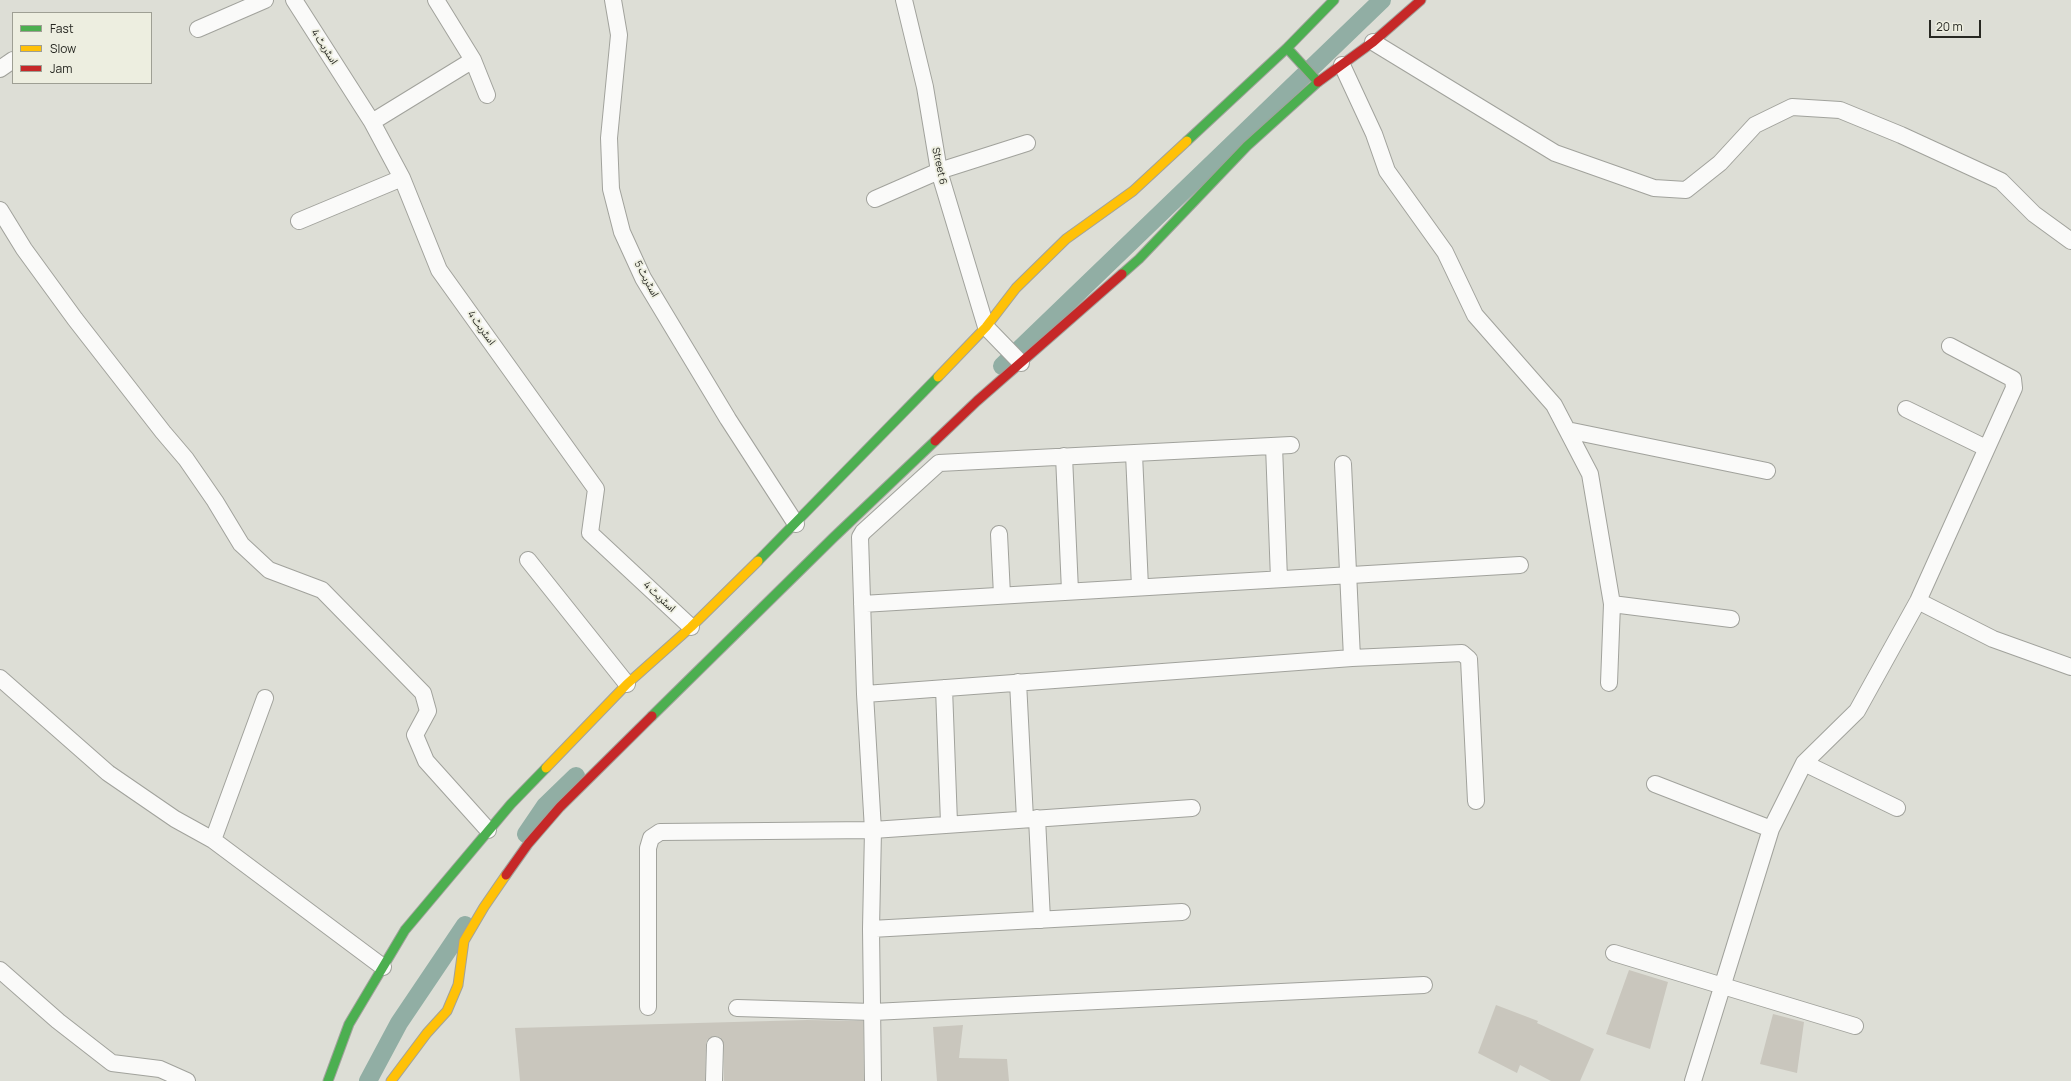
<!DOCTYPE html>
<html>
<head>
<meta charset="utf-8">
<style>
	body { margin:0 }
	#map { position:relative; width:2071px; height:1081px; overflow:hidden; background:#ddded6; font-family:Manrope,sans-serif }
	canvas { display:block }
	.legend { position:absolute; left:12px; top:12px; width:140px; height:72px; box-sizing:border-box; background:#edeee0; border:1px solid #9e9f94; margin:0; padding:5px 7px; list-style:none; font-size:12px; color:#272822 }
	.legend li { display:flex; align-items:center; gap:8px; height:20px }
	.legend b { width:20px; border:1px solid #9e9f94 }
	.scale { position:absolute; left:1929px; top:20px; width:52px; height:18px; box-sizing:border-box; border:2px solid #272822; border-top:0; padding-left:5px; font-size:12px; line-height:14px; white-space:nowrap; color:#272822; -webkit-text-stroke:3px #edeee0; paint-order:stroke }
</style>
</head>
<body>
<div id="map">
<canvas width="2071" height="1081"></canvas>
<ul class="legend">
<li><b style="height:5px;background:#4caf50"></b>Fast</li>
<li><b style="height:5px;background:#ffc107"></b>Slow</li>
<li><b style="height:5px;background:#c62828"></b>Jam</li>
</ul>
<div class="scale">20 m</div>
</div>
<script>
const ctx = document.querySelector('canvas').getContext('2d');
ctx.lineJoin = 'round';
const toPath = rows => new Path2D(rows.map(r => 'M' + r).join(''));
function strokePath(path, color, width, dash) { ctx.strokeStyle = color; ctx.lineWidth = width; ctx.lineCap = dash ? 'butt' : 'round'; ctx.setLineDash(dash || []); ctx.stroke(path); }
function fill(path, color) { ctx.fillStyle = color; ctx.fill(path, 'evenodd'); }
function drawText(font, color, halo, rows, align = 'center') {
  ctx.font = font + ' Manrope,"Noto Sans Arabic",sans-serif'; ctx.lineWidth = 3.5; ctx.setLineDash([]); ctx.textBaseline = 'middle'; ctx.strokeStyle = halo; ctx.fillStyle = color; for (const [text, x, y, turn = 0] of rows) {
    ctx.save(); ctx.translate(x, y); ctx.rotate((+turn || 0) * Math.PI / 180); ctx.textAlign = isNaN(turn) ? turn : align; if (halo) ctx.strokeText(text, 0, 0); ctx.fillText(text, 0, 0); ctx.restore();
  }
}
strokePath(toPath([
	[1002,366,1382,0],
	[526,834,545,806,576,776],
	[368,1081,399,1023,465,925]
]), '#91aea4', 18);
fill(toPath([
	[1629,970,1668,982,1650,1049,1606,1034],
	[1496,1005,1538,1021,1537,1023,1594,1049,1580,1081,1551,1081,1520,1065,1517,1073,1478,1053],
	[1773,1014,1804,1022,1797,1073,1760,1064],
	[807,1020,863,1021,864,1081,724,1081,724,1045,720,1037,715,1036,707,1040,706,1044,705,1081,520,1081,515,1028],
	[963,1025,959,1058,1007,1059,1009,1081,937,1081,933,1027]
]), '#c9c6bd');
const street = toPath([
	[294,0,372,122,402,178,439,270,596,489,590,533,691,627],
	[436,0,473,60,487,95],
	[613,0,619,35,609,138,611,189,622,232,643,278,728,419,796,524],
	[904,0,925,87,939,171,986,327,1021,363],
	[198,29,265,0],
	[1373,42,1555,153,1654,188,1686,190,1720,163,1755,125,1792,107,1840,110,1901,135,2001,181,2034,214,2071,241],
	[1342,65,1374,134,1387,171,1445,252,1475,315,1554,405,1590,474,1612,604,1609,683],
	[0,69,13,60],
	[372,122,473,60],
	[875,199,939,171,1027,143],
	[0,210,24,249,75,319,163,432,186,459,215,501,241,544,269,570,322,590,423,693,428,711,415,735,426,761,488,830],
	[299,221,402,178],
	[1906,409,1986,448],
	[1567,430,1767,471],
	[1274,446,1279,579],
	[1134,454,1140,587],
	[1064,456,1070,591],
	[1343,464,1352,658],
	[999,534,1002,595],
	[528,560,627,684],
	[1918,601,1993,639,2071,667],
	[862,604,1520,565],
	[1612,604,1731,619],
	[0,678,108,773,175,819,213,840,383,967],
	[1018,682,1025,819],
	[944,688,949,823],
	[865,694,1352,658,1462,653,1469,659,1476,801],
	[1804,763,1897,808],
	[1655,784,1771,829],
	[1037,818,1042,920],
	[213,840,265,698],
	[871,929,1182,912],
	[1614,953,1855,1026],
	[0,970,58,1021,112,1063,160,1069,187,1081],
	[648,1007,648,848,651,838,660,832,873,830,1192,808],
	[737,1008,873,1012,1424,985],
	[714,1081,715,1045],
	[873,1081,871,929,873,830,865,694,860,537,863,532,939,463,1291,445],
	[1693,1081,1771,829,1804,763,1857,711,1918,601,2014,388,2013,379,1950,346]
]);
const fast = toPath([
	[1287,48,1318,82],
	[1187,141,1287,48,1334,0],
	[1122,274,1139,259,1247,146,1318,82],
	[758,561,938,377],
	[652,716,833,538,935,441],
	[328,1081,349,1024,405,930,511,804,546,768]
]);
const slow = toPath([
	[938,377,986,327,1016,288,1066,239,1133,191,1187,141],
	[546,768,627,684,691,627,758,561],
	[391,1081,427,1033,447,1011,458,985,464,941,484,907,506,875]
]);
const jam = toPath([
	[1318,82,1373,42,1421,0],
	[935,441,977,401,1122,274],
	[506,875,528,844,560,807,652,716]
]);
strokePath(street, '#a1a29c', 18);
strokePath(fast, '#a1a29c', 11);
strokePath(slow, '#a1a29c', 11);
strokePath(jam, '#a1a29c', 11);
strokePath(street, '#fafaf9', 16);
strokePath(fast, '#4caf50', 9);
strokePath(slow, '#ffc107', 9);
strokePath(jam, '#c62828', 9);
drawText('10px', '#272822', '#edeee0', [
	["اسٹریٹ 4",324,47,57],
	["Street 6",939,166,78],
	["اسٹریٹ 5",646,279,62],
	["اسٹریٹ 4",481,328,54],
	["اسٹریٹ 4",659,597,43]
]);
</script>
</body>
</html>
